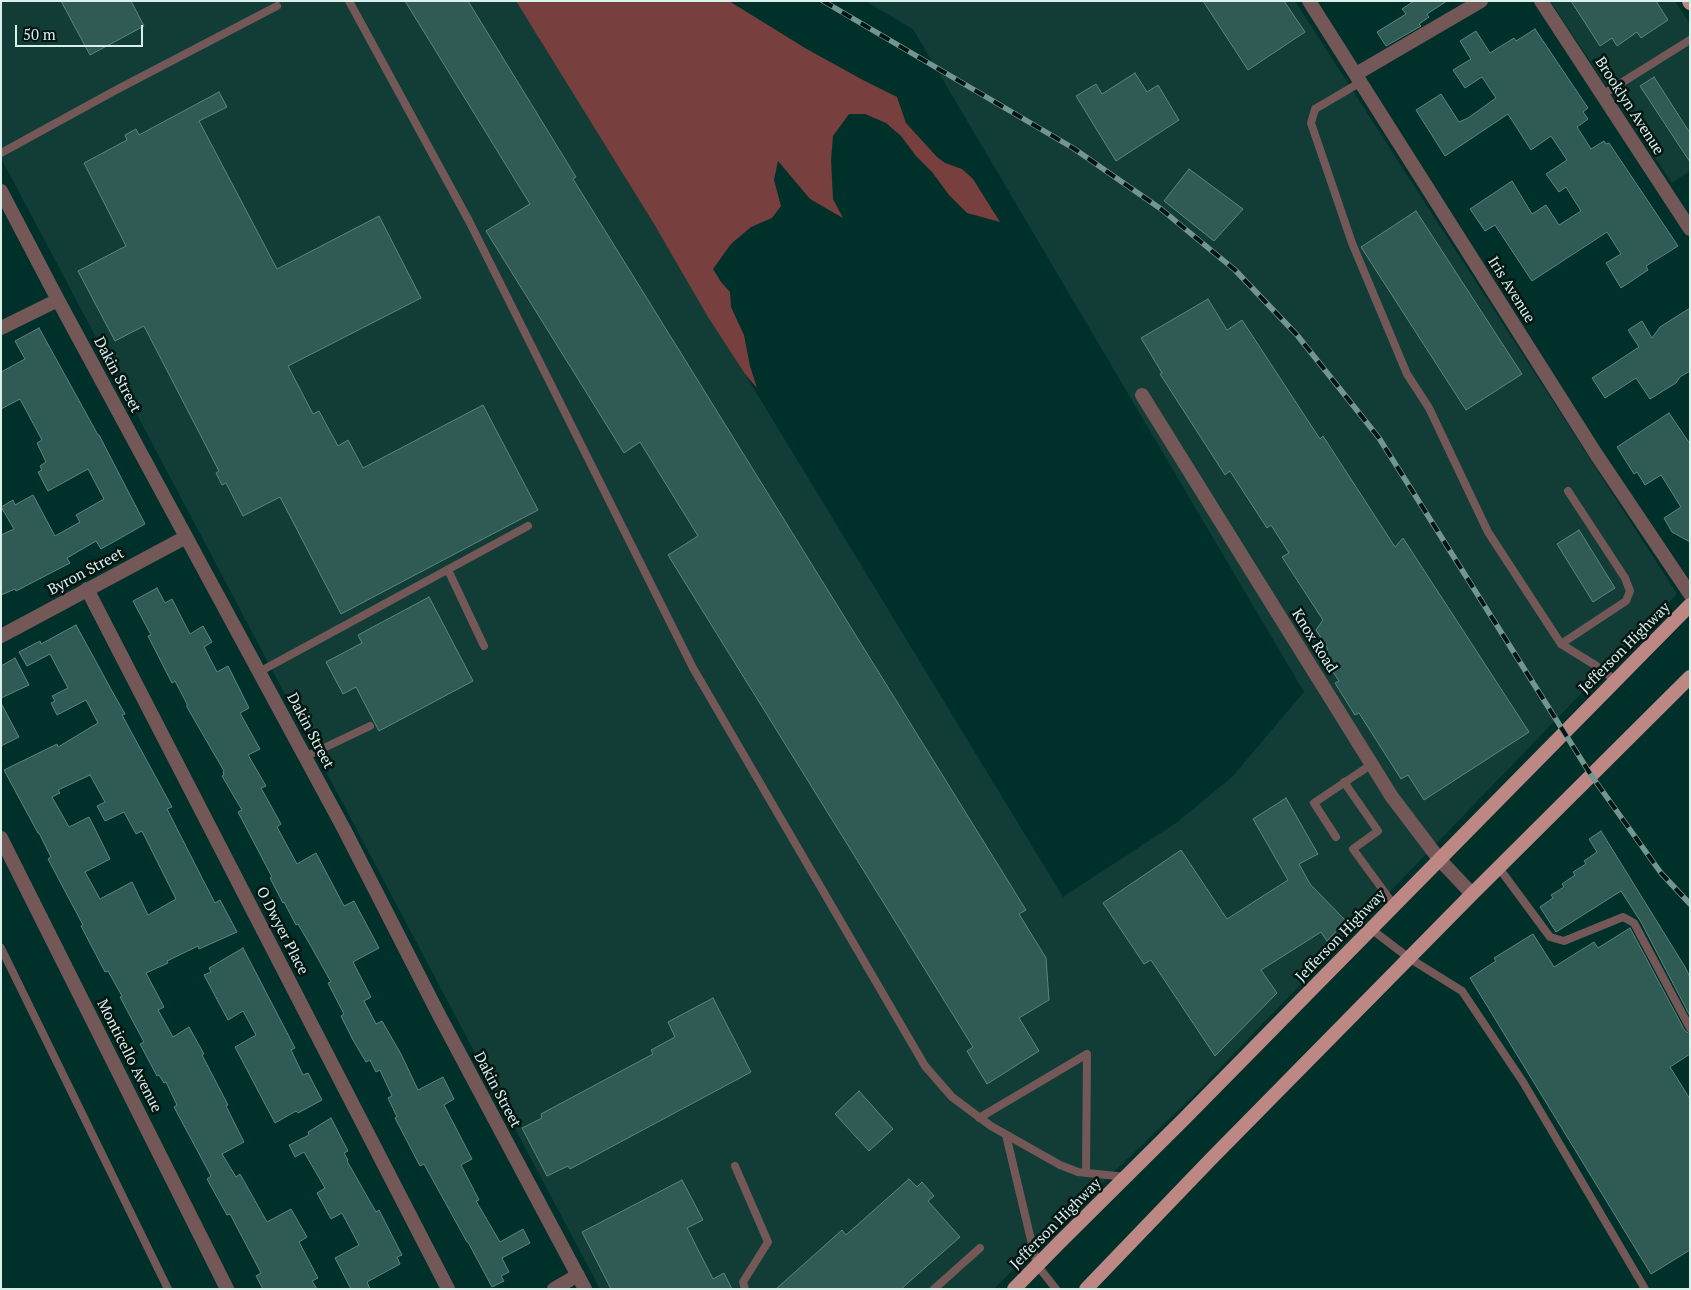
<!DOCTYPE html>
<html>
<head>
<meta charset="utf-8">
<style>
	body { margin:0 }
	#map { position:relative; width:1691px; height:1290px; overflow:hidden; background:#00302a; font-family:"PT Serif",serif }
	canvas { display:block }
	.frame { position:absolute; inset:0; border:2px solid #d9f0eb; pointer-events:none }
	.scale { position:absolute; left:15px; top:25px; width:128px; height:22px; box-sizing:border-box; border:2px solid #d9f0eb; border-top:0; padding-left:6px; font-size:15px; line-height:18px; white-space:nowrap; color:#d9f0eb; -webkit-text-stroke:4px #041512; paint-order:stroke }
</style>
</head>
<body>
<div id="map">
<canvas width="1691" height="1290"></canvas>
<div class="frame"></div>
<div class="scale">50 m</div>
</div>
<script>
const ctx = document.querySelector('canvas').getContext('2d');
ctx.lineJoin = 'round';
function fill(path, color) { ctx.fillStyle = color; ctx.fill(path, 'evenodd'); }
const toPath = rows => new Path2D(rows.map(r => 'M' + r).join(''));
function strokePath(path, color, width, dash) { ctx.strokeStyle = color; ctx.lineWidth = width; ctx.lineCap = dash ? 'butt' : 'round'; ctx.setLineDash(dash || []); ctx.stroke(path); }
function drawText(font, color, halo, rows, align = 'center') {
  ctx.font = font + ' "PT Serif",serif'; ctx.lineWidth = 5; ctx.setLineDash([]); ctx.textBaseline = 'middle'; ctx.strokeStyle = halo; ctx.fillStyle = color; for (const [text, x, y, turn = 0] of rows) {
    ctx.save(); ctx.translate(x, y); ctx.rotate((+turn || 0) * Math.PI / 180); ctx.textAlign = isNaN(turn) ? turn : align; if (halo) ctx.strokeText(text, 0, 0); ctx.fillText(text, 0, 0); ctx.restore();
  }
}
fill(toPath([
	[1,1,518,1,1063,897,1176,823,1232,777,1304,692,913,29,865,1,1295,1,1677,594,1191,1098,1025,1257,994,1289,600,1289,1,158],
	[1550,1,1675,1,1690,24,1690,171,1672,183]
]), '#123d37');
fill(toPath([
	[516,1,729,1,805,48,863,80,897,97,906,123,937,157,945,163,962,169,973,179,1000,222,967,213,949,195,932,172,916,156,901,136,886,123,865,114,849,114,833,136,831,160,833,199,843,218,810,199,778,161,774,180,781,206,772,218,751,227,731,244,713,269,721,282,730,292,731,307,744,335,750,366,757,388,745,374,708,317,654,224]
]), '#773f3e');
const building = toPath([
	[61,1,131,1,144,26,90,55,61,1],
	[405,1,468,1,576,177,573,179,1026,910,1019,914,1046,958,1049,1000,1019,1018,1039,1051,987,1084,967,1051,973,1047,668,555,698,536,640,442,624,453,486,231,530,204,405,1],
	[1203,1,1284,1,1305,32,1248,70,1203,1],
	[1414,1,1447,1,1427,14,1429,17,1419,24,1421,26,1386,46,1377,32,1406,14,1402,9,1414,1],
	[1571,1,1656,1,1668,20,1641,38,1637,32,1617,46,1612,38,1600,46,1571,1],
	[1535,29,1588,108,1583,112,1588,119,1577,127,1591,149,1604,141,1606,144,1609,143,1678,246,1646,266,1648,270,1621,288,1606,263,1621,254,1607,232,1532,281,1495,225,1485,231,1470,209,1512,181,1532,214,1546,205,1559,225,1581,211,1566,187,1559,192,1546,174,1567,160,1551,136,1531,150,1508,114,1445,156,1416,110,1441,94,1459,122,1468,118,1496,98,1482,77,1465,88,1453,70,1471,59,1460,41,1476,31,1490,53,1514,38,1516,41,1535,29],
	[1135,73,1147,92,1158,85,1179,120,1116,161,1076,96,1096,84,1102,94,1135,73],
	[1654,77,1690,133,1690,162,1640,86,1654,77],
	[219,92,227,107,199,121,277,269,379,216,421,298,288,366,313,414,319,411,338,446,348,440,363,468,483,405,538,510,341,614,280,497,243,516,226,483,222,485,216,473,219,471,144,326,115,341,78,271,126,246,84,163,127,140,125,135,136,129,139,135,219,92],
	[1189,169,1243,209,1214,241,1164,201,1189,169],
	[1416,211,1522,374,1466,410,1361,247,1416,211],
	[1208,299,1227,330,1242,320,1320,439,1323,436,1395,547,1403,538,1529,732,1424,800,1408,775,1401,779,1359,713,1355,715,1335,683,1339,681,1321,654,1328,649,1316,630,1323,620,1282,557,1289,553,1271,525,1267,528,1230,471,1225,475,1160,374,1162,373,1141,338,1208,299],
	[1690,308,1690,371,1680,377,1676,383,1650,399,1636,378,1605,398,1592,378,1639,347,1628,330,1642,321,1652,338,1660,327,1690,308],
	[39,328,98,435,99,435,145,524,101,549,96,541,67,558,70,563,16,591,15,589,1,595,1,535,14,529,1,507,13,500,15,505,33,495,55,536,80,522,76,515,104,499,88,469,48,491,38,472,42,470,40,466,46,462,37,443,42,440,20,399,1,409,1,372,25,359,15,341,39,328],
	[1669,413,1690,444,1690,542,1672,532,1664,518,1681,507,1661,475,1645,485,1637,472,1634,474,1617,447,1669,413],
	[1579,530,1615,588,1593,602,1557,544,1579,530],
	[157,588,165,603,172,599,190,634,203,626,212,642,204,647,217,672,228,666,249,708,240,713,260,749,248,755,266,786,261,788,281,824,277,827,297,864,316,853,344,906,354,901,379,948,353,962,371,997,364,1001,376,1024,382,1021,401,1054,418,1090,443,1077,454,1099,444,1105,472,1159,461,1165,479,1200,476,1201,500,1242,523,1229,530,1243,502,1258,509,1272,501,1276,504,1281,492,1287,468,1242,467,1242,424,1164,420,1166,395,1118,397,1117,388,1098,392,1096,380,1070,376,1072,370,1060,366,1062,353,1040,341,1016,344,1014,328,983,331,982,312,948,298,924,296,925,284,902,283,903,270,878,272,877,238,812,242,810,222,776,224,775,223,772,224,771,187,707,187,704,175,681,172,683,148,636,151,635,133,601,157,588],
	[429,597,473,681,379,731,356,687,343,694,326,662,362,643,358,635,429,597],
	[76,625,112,691,125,714,122,715,172,807,167,809,202,878,215,903,220,900,237,932,199,949,198,946,167,961,168,963,146,973,164,1007,158,1010,173,1037,189,1027,204,1054,202,1055,228,1105,226,1106,244,1142,222,1154,236,1177,240,1174,267,1222,291,1209,307,1237,299,1242,318,1278,312,1281,317,1289,263,1289,256,1276,261,1273,230,1214,227,1215,207,1179,211,1176,174,1107,177,1105,166,1082,164,1083,159,1075,157,1076,140,1044,144,1042,120,997,122,996,108,971,105,972,81,926,83,925,48,859,51,857,39,833,38,833,4,770,57,744,58,747,98,723,86,700,57,715,51,703,55,701,52,696,68,688,50,654,27,666,19,652,40,641,41,644,76,625],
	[90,775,105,802,97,806,105,821,124,812,136,834,142,831,176,899,148,915,132,882,100,899,85,872,110,859,89,817,69,827,52,797,60,793,58,790,90,775],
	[15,658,29,685,1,698,1,666,15,658],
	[1,703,19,737,1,746,1,703],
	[1286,798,1318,854,1299,864,1310,884,1346,921,1327,941,1321,932,1261,970,1277,993,1215,1056,1151,960,1144,964,1103,903,1181,850,1227,919,1288,880,1253,819,1286,798],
	[1601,831,1685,967,1690,977,1690,1016,1641,922,1621,891,1556,932,1540,907,1553,898,1551,895,1564,887,1562,884,1575,875,1573,872,1586,864,1584,861,1597,852,1589,839,1601,831],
	[1630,928,1685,1031,1690,1034,1690,1054,1670,1067,1690,1099,1690,1250,1651,1274,1470,978,1496,961,1494,958,1533,934,1554,967,1594,942,1598,948,1630,928],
	[243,948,295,1048,291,1050,303,1075,308,1073,322,1100,298,1113,296,1111,275,1123,235,1047,256,1035,243,1011,228,1020,204,975,211,972,209,968,243,948],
	[713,998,751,1072,570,1169,568,1166,547,1176,522,1128,542,1118,541,1114,653,1054,651,1050,675,1037,668,1022,713,998],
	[859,1091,893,1129,869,1151,835,1114,859,1091],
	[331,1118,348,1151,344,1153,348,1160,347,1161,376,1212,379,1210,402,1255,397,1257,400,1264,367,1282,370,1289,351,1289,335,1258,359,1245,342,1213,331,1219,317,1193,325,1188,304,1152,295,1157,289,1145,309,1135,308,1132,331,1118],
	[909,1179,917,1187,922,1182,934,1196,928,1201,960,1237,901,1289,776,1289,842,1230,846,1235,909,1179],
	[682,1180,703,1220,687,1228,713,1279,724,1273,732,1289,611,1289,582,1232,682,1180]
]);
fill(building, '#305b54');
strokePath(building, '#5a867d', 1);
strokePath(toPath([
	[349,1,469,221,693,668,925,1066,952,1097,991,1126,1060,1165,1078,1172,1126,1177],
	[1361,82,1315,109,1311,123,1352,243,1407,374,1429,408,1488,532,1561,644,1595,665,1615,680],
	[1602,95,1690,40],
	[1,153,116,90,277,6],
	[448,570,484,646],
	[1561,644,1626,601,1630,591,1625,578,1568,491],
	[259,672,528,526],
	[305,757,370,726],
	[1344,782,1378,831,1353,849,1394,905],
	[1336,837,1314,803,1372,764],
	[1499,868,1550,937,1564,941,1623,917,1634,923,1690,1028],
	[1371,929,1409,958,1462,991,1523,1082,1645,1289],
	[1,948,168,1289],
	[979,1118,1087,1054,1086,1173],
	[1006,1135,1037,1265,1056,1289],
	[735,1166,768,1242,743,1282,745,1289],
	[934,1289,980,1248]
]), '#735857', 8);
strokePath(toPath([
	[1309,1,1596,454,1690,594],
	[1356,74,1481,1],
	[1,191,58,300,344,829,439,1015,585,1289],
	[1,328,58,300],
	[1142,395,1392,797,1439,859,1472,894],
	[87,589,448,1289],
	[1,636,186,537],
	[1,838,227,1289],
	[554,1289,578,1275]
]), '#735857', 14);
strokePath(toPath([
	[1541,1,1690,229]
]), '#735857', 14);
strokePath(toPath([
	[1689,1,1690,3],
	[1014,1289,1059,1243,1184,1119,1690,605],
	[1086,1289,1210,1160,1472,894,1690,677]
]), '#bd8784', 14);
const rail = toPath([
	[823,1,1073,148,1161,209,1235,270,1297,335,1379,438,1591,775,1661,873,1690,904]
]);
strokePath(rail, '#749691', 5.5);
strokePath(rail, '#041512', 4, [11]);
drawText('15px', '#d9f0eb', '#041512', [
	["Brooklyn Avenue",1629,106,57],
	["Iris Avenue",1511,290,58],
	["Dakin Street",117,375,62],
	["Byron Street",86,572,-28],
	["Knox Road",1314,641,58],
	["Jefferson Highway",1625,648,-45],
	["Dakin Street",310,731,62],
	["O Dwyer Place",282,931,63],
	["Jefferson Highway",1341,936,-46],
	["Monticello Avenue",129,1056,63],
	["Dakin Street",497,1090,62],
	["Jefferson Highway",1056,1224,-45]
]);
</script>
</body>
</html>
